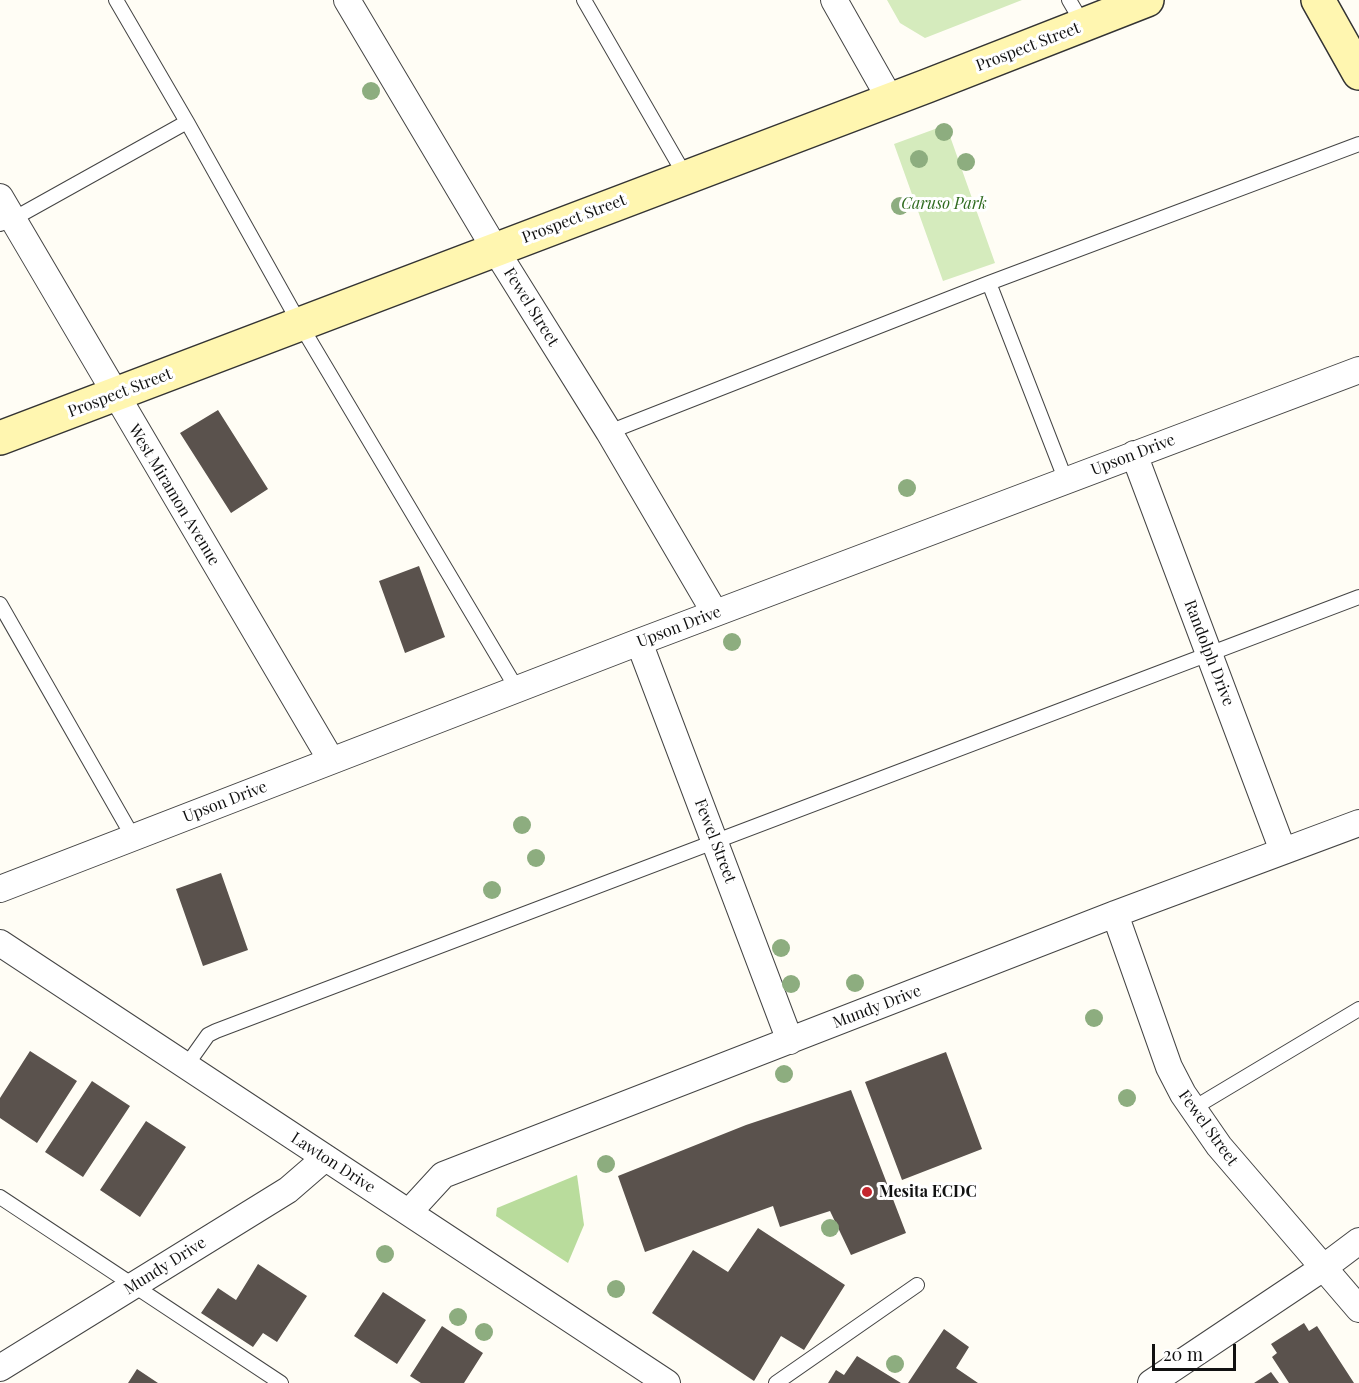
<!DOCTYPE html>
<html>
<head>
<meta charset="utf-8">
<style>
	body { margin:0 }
	#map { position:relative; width:1359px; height:1383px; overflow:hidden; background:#fffdf5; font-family:"Playfair Display",serif }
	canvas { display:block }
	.scale { position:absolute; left:1152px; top:1344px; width:84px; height:27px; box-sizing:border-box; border:3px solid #111; border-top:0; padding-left:8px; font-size:18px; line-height:21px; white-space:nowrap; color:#111; -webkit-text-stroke:4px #fff; paint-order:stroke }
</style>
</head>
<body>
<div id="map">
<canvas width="1359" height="1383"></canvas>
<div class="scale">20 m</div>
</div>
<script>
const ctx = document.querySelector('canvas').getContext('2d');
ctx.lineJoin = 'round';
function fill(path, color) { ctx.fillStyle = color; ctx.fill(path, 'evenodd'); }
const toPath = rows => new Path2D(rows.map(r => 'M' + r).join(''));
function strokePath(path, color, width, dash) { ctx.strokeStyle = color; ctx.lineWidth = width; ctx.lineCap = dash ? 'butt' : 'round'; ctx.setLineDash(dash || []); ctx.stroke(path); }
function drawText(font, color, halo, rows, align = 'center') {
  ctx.font = font + ' "Playfair Display",serif'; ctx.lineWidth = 6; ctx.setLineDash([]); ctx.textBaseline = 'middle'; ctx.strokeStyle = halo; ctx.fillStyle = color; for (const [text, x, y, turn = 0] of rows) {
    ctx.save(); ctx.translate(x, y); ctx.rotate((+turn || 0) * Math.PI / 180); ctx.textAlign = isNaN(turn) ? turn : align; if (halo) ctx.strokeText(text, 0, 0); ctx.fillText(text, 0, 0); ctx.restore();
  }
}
fill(toPath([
	[887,0,1022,0,925,38,900,23],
	[946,125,995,263,943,281,894,144]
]), '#d5ebbd');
fill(toPath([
	[577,1175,584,1225,568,1263,496,1216,497,1208]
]), '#b9dc9c');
fill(toPath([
	[218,410,268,489,231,513,180,433],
	[419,566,445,637,405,653,379,581],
	[221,873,248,950,203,966,176,889],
	[30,1051,77,1081,37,1143,0,1118,0,1098],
	[946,1052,982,1149,902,1180,865,1082],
	[92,1081,130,1106,83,1177,45,1152],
	[851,1090,906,1233,851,1255,830,1211,780,1227,773,1206,645,1252,618,1176,746,1125],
	[146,1121,186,1147,140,1217,100,1190],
	[758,1228,845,1285,804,1350,781,1336,754,1381,652,1313,693,1250,728,1272],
	[258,1264,307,1296,277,1342,263,1333,253,1347,201,1313,218,1288,236,1300],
	[383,1292,426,1320,397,1364,354,1336],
	[1304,1323,1309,1331,1317,1326,1354,1383,1289,1383,1272,1357,1277,1353,1271,1344],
	[442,1326,483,1353,464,1383,421,1383,410,1376],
	[944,1329,969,1347,956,1368,978,1383,908,1383],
	[857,1356,901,1383,828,1383,836,1370,844,1375],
	[137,1369,158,1383,128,1383],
	[1271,1372,1279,1383,1254,1383]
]), '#5a524d');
const lane = toPath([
	[116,0,187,122,300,324,517,689],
	[584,0,686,177],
	[1069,0,1083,24],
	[0,224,13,219,187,122],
	[989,283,1066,481],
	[609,432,989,283,1359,144],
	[0,604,133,837],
	[186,1066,208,1035,216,1031,1359,597],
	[1192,1109,1359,1009],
	[0,1197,281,1383],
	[776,1383,917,1285]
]);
const street = toPath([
	[347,0,495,249,609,432,715,613],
	[834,0,890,99],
	[0,197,331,760],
	[1134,454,1283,851],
	[639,642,790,1041],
	[0,889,639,642,1359,370],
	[1115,914,1169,1067,1183,1094,1219,1146,1359,1309],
	[0,943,667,1383],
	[409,1212,443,1175,1115,914,1359,823],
	[0,1368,288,1190,325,1158],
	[1151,1383,1323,1268,1359,1241]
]);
const secondary = toPath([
	[1318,0,1359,73],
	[0,438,927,86,1147,0]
]);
strokePath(lane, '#444', 16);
strokePath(street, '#444', 28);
strokePath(secondary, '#333', 36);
strokePath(lane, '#fff', 14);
strokePath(street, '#fff', 26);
strokePath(secondary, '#fff6b0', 33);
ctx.fillStyle = '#8dad7f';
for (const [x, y] of [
	[371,91],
	[944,132],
	[919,159],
	[966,162],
	[900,206],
	[907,488],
	[732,642],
	[522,825],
	[536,858],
	[492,890],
	[781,948],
	[855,983],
	[791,984],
	[1094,1018],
	[784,1074],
	[1127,1098],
	[606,1164],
	[830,1228],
	[385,1254],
	[616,1289],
	[458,1317],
	[484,1332],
	[895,1364]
]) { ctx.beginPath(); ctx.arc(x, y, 9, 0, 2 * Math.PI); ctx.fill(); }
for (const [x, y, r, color] of [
	[867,1192,6,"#c4262e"]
]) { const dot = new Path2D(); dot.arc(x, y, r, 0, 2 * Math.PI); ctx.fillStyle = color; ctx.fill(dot); strokePath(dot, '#fff', 2); }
drawText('16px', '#111', '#fff', [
	["Prospect Street",1028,47,-21],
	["Prospect Street",574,219,-21],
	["Fewel Street",531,307,58],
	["Prospect Street",120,393,-21],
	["Upson Drive",1133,455,-21],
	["West Miramon Avenue",174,495,59],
	["Upson Drive",679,627,-21],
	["Randolph Drive",1209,653,69],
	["Upson Drive",225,802,-21],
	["Fewel Street",715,841,69],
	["Mundy Drive",877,1007,-21],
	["Fewel Street",1208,1128,54],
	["Lawton Drive",333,1163,33],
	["Mundy Drive",165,1266,-32]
]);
drawText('italic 16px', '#2f6b1f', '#fff', [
	["Caruso Park",944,204]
]);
drawText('bold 16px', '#111', '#fff', [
	["Mesita ECDC",879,1192]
], 'left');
</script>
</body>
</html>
